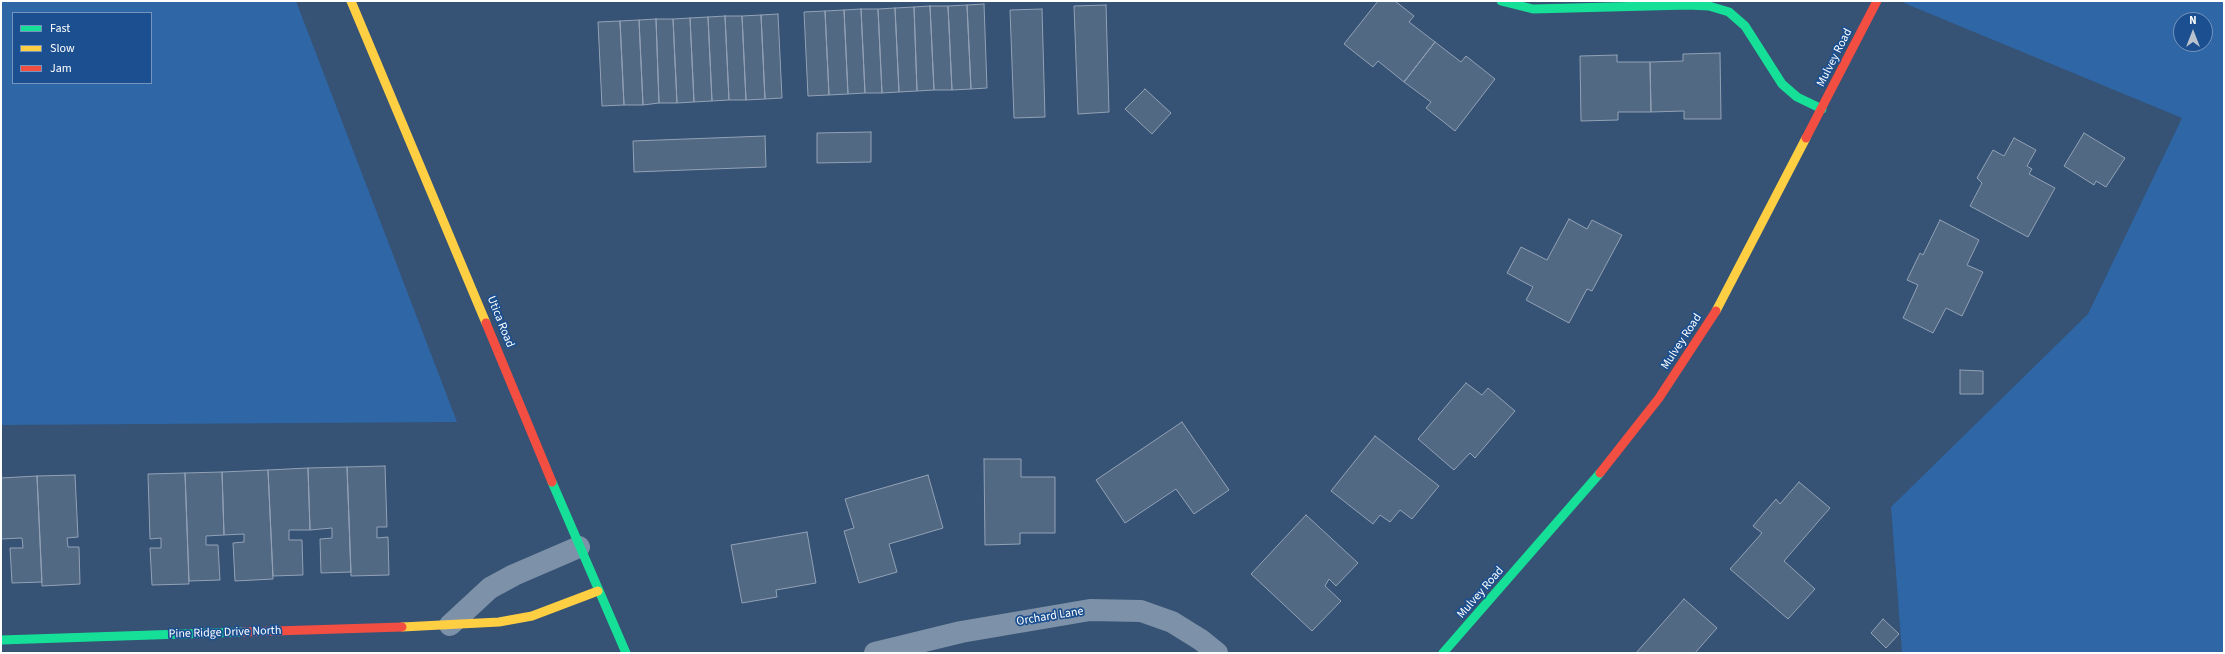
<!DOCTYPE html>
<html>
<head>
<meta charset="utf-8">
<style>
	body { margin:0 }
	#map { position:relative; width:2225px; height:654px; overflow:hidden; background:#365274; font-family:"Source Sans 3",sans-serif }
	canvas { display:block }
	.frame { position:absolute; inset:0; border:2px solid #fff; pointer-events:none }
	.legend { position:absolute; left:12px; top:12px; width:140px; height:72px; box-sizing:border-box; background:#1b4f8f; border:1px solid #7695bc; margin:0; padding:5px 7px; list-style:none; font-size:12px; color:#fff }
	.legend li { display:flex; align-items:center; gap:8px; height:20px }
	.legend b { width:20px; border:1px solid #7695bc }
	.north { position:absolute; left:2173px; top:12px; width:40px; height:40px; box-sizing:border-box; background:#1b4f8f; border:1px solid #7695bc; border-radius:50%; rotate:0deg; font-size:11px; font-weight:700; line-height:16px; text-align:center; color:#fff }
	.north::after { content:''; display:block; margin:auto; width:14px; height:18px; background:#b9c2ce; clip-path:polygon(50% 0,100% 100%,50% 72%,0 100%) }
</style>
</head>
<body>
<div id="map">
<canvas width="2225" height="654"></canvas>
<div class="frame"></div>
<ul class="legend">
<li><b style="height:5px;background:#16e098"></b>Fast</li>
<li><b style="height:5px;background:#ffcf43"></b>Slow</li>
<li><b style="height:5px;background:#f24e42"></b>Jam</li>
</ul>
<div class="north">N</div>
</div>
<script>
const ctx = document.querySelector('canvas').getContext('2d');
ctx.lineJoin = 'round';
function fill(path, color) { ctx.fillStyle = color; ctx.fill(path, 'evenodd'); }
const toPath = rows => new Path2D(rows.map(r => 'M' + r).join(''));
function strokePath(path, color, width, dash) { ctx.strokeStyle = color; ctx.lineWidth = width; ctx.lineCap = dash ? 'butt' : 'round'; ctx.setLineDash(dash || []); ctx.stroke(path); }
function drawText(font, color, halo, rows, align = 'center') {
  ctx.font = font + ' "Source Sans 3",sans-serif'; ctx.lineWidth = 3.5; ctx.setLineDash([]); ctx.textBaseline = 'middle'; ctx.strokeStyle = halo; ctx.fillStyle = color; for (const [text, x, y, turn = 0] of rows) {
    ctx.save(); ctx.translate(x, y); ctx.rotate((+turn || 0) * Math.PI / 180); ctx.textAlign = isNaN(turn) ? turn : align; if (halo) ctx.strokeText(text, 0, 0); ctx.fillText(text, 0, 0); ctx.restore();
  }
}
fill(toPath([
	[1,1,296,1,457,422,1,425],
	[13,13,151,13,151,83,13,83],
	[1905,1,2224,1,2224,653,1902,653,1891,507,2088,314,2182,118,1904,3],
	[2181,20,2205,20,2205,44,2181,44]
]), '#2f66a5');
const building = toPath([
	[1378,1,1395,1,1414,16,1409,22,1435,42,1404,82,1378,61,1373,67,1344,44,1378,1],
	[984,4,987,88,971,89,967,5,984,4],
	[967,5,971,89,952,90,948,6,967,5],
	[1106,5,1109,112,1078,114,1074,6,1106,5],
	[930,6,934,90,917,91,914,7,930,6],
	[930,6,948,6,952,90,934,90,930,6],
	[914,7,917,91,899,92,895,8,914,7],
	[895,8,899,92,882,93,878,9,895,8],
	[861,9,865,93,848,94,844,10,861,9],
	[861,9,878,9,882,93,865,93,861,9],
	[1042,9,1045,117,1014,118,1010,10,1042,9],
	[844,10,848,94,829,95,825,11,844,10],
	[825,11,829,95,808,96,804,12,825,11],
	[778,14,782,98,765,99,761,15,778,14],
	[761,15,765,99,746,100,742,16,761,15],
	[725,16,729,100,712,101,708,17,725,16],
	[725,16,742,16,746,100,729,100,725,16],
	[708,17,712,101,694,102,690,18,708,17],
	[690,18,694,102,677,103,673,19,690,18],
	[656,19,659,103,643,105,639,20,656,19],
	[656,19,673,19,677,103,659,103,656,19],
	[639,20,643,105,624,105,620,21,639,20],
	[620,21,624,105,602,106,598,22,620,21],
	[1435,42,1461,62,1466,56,1495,79,1455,131,1426,108,1431,102,1404,82,1435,42],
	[1720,53,1721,119,1684,119,1684,111,1651,112,1650,62,1683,61,1683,54,1720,53],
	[1617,55,1617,62,1650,62,1651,112,1618,112,1618,120,1581,121,1580,56,1617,55],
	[1145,89,1171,113,1152,134,1125,109,1145,89],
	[871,132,871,162,817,163,817,133,871,132],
	[2084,133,2125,158,2106,187,2096,181,2094,185,2064,166,2084,133],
	[765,136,766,167,634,172,633,141,765,136],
	[2014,138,2036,150,2027,166,2032,169,2029,174,2055,188,2028,237,1970,206,1982,183,1977,178,1993,150,2004,156,2014,138],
	[1569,219,1587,229,1592,220,1622,235,1592,291,1587,289,1569,323,1526,300,1533,287,1507,273,1521,247,1547,260,1569,219],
	[1940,220,1979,240,1967,265,1983,272,1962,316,1946,308,1933,333,1903,318,1918,285,1907,280,1920,253,1923,255,1940,220],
	[1960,370,1983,371,1983,394,1960,394,1960,370],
	[1466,383,1482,395,1488,388,1515,411,1475,458,1470,453,1454,470,1418,439,1466,383],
	[1182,422,1229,490,1194,514,1176,489,1125,523,1096,480,1182,422],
	[1375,436,1439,486,1412,519,1400,510,1390,522,1380,515,1373,524,1331,491,1375,436],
	[984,459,1021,459,1021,477,1055,477,1055,533,1020,533,1020,544,985,545,984,459],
	[385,466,387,527,377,527,377,538,388,537,389,575,351,576,347,467,385,466],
	[347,467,351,572,321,573,320,539,332,538,332,528,310,530,308,468,347,467],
	[308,468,310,530,289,530,289,540,302,540,303,575,273,576,268,470,308,468],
	[268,470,273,579,235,581,233,543,244,542,244,534,224,535,222,472,268,470],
	[222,472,224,535,206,536,206,545,218,545,220,580,189,581,185,473,222,472],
	[185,473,189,584,152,585,150,548,161,548,161,538,150,539,148,474,185,473],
	[75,475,78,537,67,538,68,547,79,547,80,584,42,586,37,476,75,475],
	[928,475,943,528,889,544,897,572,859,583,844,531,854,528,845,499,928,475],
	[37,476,42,582,12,583,10,548,23,548,22,538,1,539,1,478,37,476],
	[1799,482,1830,508,1784,561,1815,589,1788,619,1730,569,1762,533,1753,526,1776,499,1780,504,1799,482],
	[1306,515,1358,563,1336,586,1329,579,1325,586,1341,601,1312,631,1251,574,1306,515],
	[807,532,816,583,776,590,777,597,742,603,731,545,807,532],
	[1684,599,1717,628,1695,653,1636,653,1684,599],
	[1883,619,1899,634,1886,648,1871,633,1883,619]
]);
fill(building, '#526984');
strokePath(building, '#92a2b6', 1);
strokePath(toPath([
	[450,625,490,588,514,575,579,547],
	[875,653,961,632,1090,610,1141,611,1172,622,1201,640,1217,653]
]), '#7d92a8', 22);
strokePath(toPath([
	[1501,1,1533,9,1688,5,1709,6,1729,12,1745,26,1782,84,1797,97,1822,109],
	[552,482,626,653],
	[1,640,243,632],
	[1443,653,1600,473]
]), '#16e098', 9);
strokePath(toPath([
	[351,1,486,323],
	[1716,311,1806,138],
	[402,627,499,622,532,616,598,591]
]), '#ffcf43', 9);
strokePath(toPath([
	[1806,138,1877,1],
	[486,323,552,482],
	[1600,473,1659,398,1716,311],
	[243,632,402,627]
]), '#f24e42', 9);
drawText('12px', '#fff', '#1b4f8f', [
	["Mulvey Road",1835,58,-63],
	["Utica Road",500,322,68],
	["Mulvey Road",1682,342,-57],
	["Mulvey Road",1481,593,-49],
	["Orchard Lane",1050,617,-9],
	["Pine Ridge Drive North",225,633,-2]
]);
</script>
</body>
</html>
